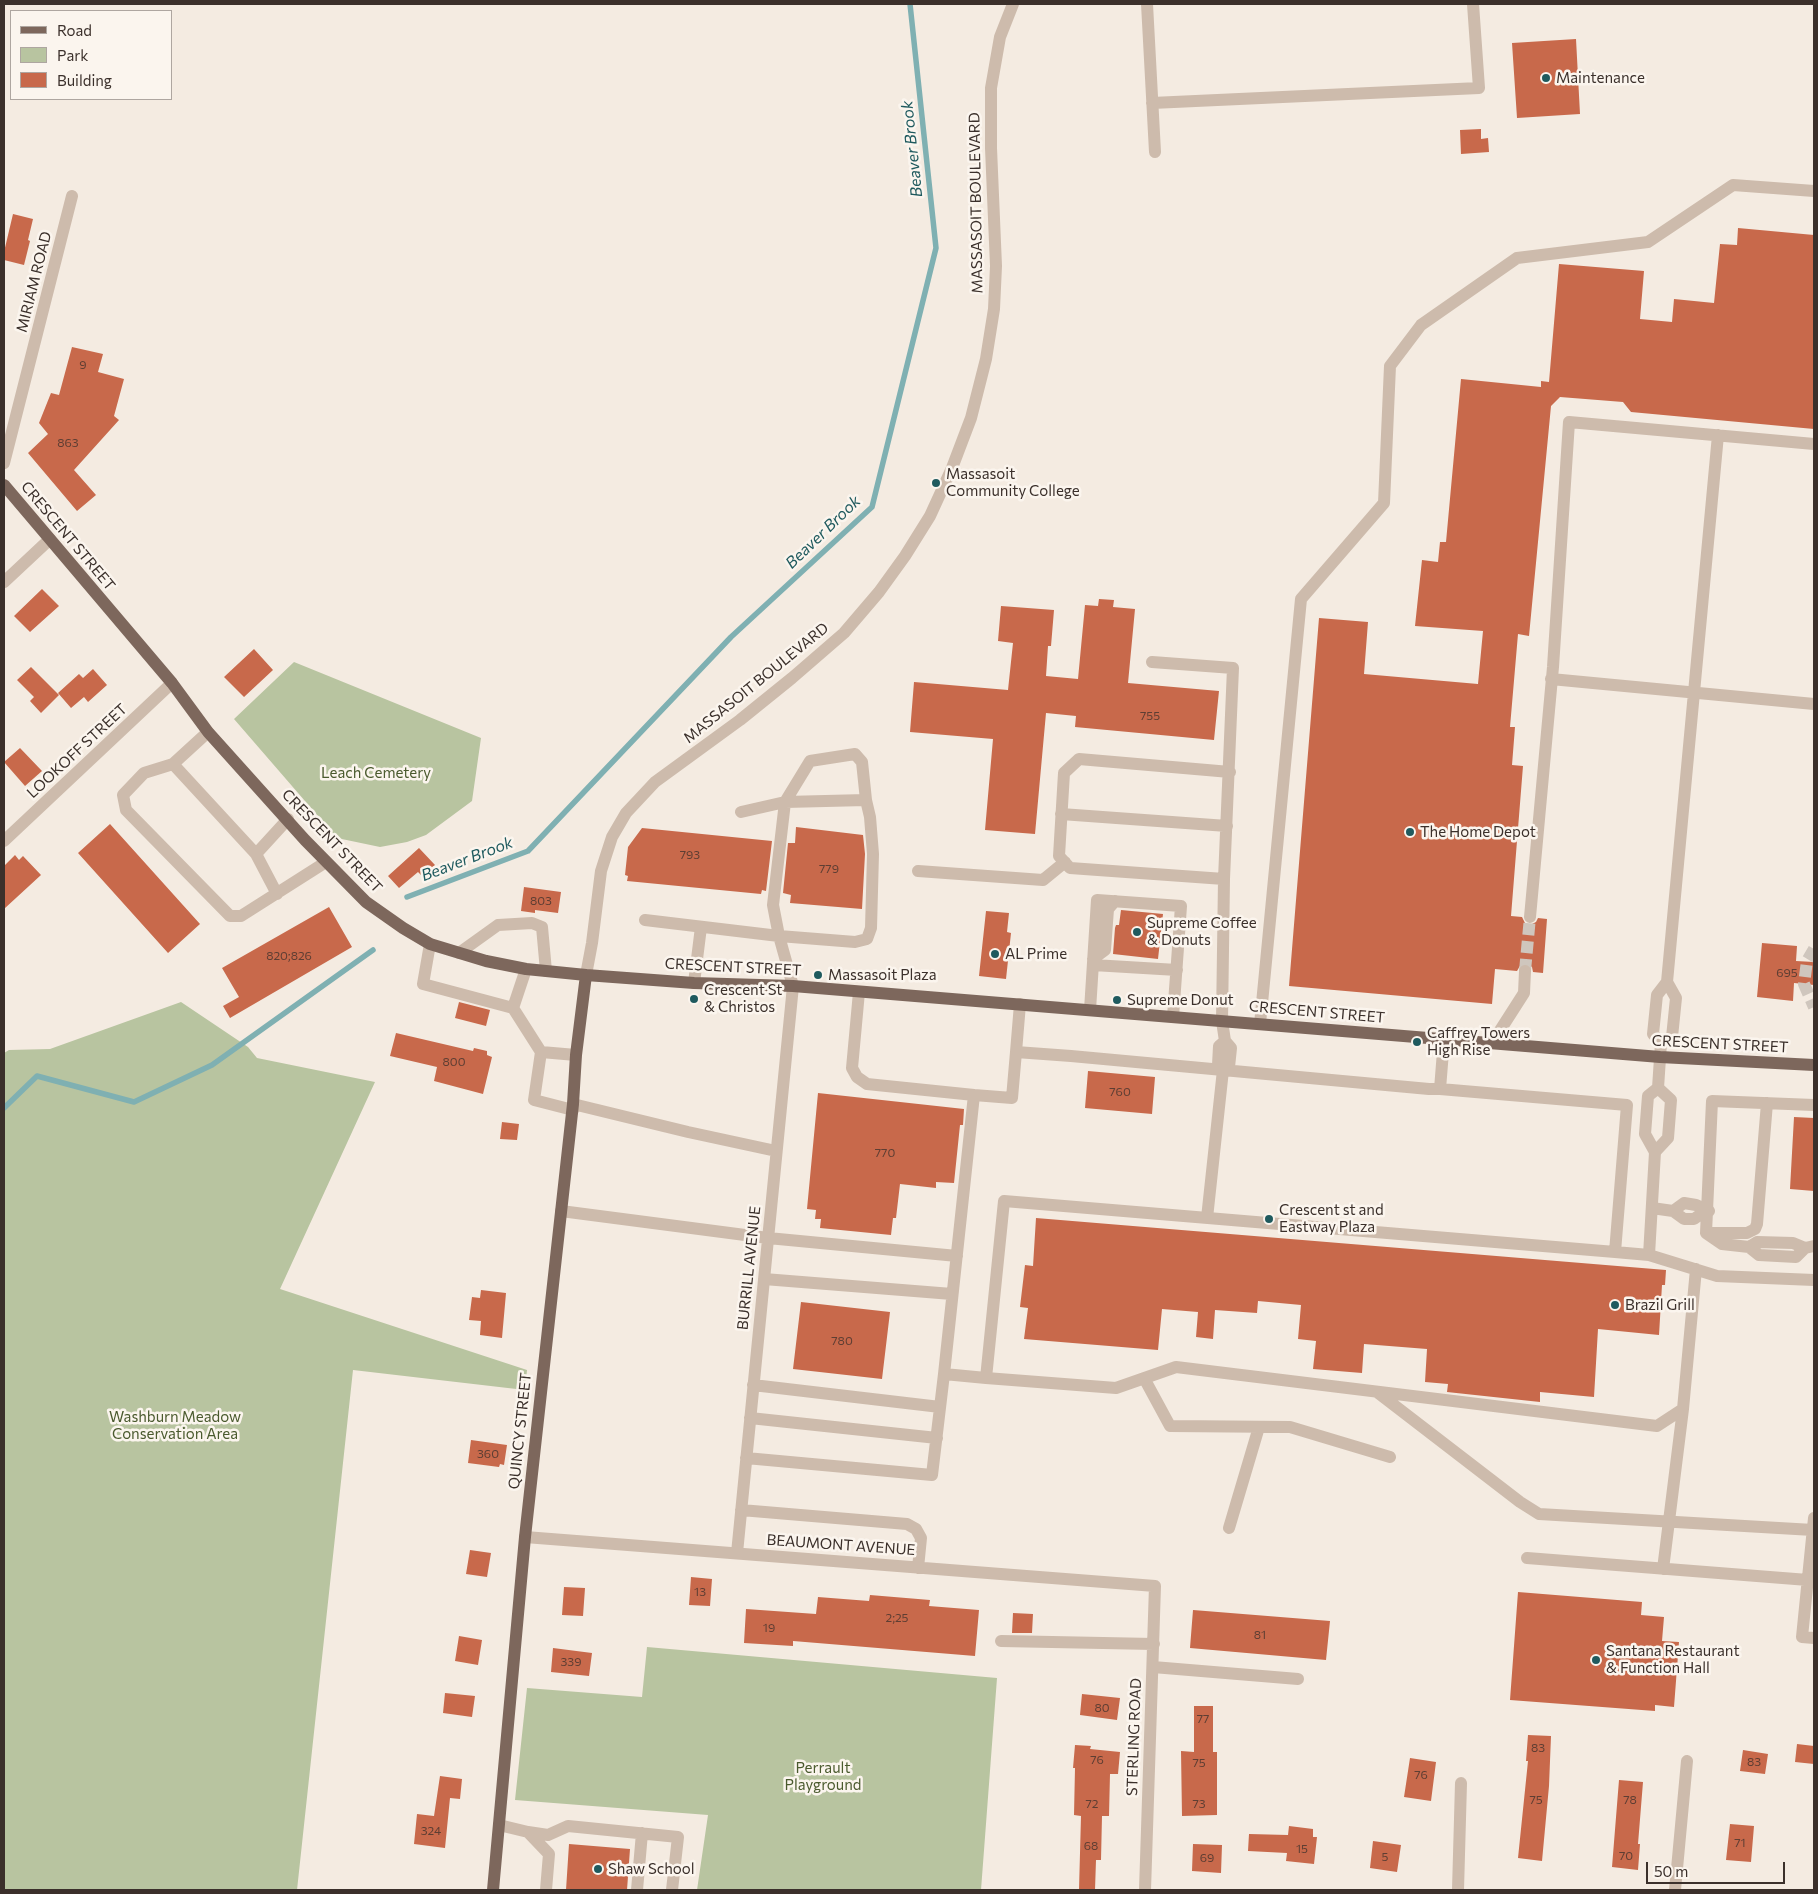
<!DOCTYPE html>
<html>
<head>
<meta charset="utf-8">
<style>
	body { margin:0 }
	#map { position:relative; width:1818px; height:1894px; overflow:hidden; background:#f4ebe1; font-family:Commissioner,sans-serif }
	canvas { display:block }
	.frame { position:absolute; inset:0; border:5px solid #3b302b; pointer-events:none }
	.legend { position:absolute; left:10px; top:10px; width:162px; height:90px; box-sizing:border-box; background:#fbf5ee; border:1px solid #aea6a0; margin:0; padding:6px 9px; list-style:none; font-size:15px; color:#3b302b }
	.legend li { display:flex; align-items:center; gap:10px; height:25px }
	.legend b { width:25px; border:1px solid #aea6a0 }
	.scale { position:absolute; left:1646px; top:1862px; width:139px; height:22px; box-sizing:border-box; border:2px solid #3b302b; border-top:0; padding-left:6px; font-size:15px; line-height:18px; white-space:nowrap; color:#3b302b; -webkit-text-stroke:4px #fbf5ee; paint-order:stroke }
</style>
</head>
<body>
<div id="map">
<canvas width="1818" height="1894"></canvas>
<div class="frame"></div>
<ul class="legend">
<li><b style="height:6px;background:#7d675c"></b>Road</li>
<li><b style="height:14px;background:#b8c4a0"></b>Park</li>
<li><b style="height:14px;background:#c8694b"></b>Building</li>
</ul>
<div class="scale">50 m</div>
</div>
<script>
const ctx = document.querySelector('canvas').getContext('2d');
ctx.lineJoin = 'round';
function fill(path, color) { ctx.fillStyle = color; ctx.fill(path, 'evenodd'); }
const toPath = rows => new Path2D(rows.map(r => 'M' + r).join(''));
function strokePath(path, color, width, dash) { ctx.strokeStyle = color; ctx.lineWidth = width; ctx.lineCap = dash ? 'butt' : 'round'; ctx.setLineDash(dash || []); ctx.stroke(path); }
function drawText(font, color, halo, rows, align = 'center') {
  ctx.font = font + ' Commissioner,sans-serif'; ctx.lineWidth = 5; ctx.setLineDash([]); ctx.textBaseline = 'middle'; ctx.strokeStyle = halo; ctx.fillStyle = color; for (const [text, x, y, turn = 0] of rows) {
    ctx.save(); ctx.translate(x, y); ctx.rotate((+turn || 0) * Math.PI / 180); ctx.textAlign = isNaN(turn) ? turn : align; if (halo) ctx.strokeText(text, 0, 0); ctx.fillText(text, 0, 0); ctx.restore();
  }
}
fill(toPath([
	[294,662,481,738,472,801,426,835,407,842,380,847,337,838,234,719],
	[181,1002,248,1047,257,1058,375,1082,280,1289,527,1370,525,1390,353,1370,297,1890,4,1890,4,1053,9,1050,50,1049],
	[647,1647,997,1678,981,1890,697,1890,708,1815,515,1800,527,1688,642,1697]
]), '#b8c4a0');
strokePath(toPath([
	[407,897,528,851,731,637,872,507,936,248,910,4],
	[4,1108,37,1076,134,1102,212,1065,373,950]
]), '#7fb0b2', 5.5);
fill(toPath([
	[1576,39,1580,114,1517,118,1512,43],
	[1481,129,1481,139,1488,138,1489,152,1461,154,1460,130],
	[13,214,33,219,28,240,30,241,24,265,4,260,4,252],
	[1738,228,1814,235,1814,429,1631,412,1623,402,1560,397,1551,406,1529,636,1518,634,1510,727,1515,727,1512,765,1523,766,1511,916,1522,917,1525,923,1530,925,1536,922,1538,918,1547,919,1543,973,1533,972,1532,967,1526,963,1521,964,1517,971,1495,969,1492,1004,1289,986,1319,618,1368,622,1364,674,1478,684,1483,631,1415,626,1422,560,1438,562,1440,542,1446,542,1461,379,1541,387,1541,381,1549,382,1559,264,1644,271,1640,319,1672,322,1674,299,1714,303,1720,244,1737,245],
	[72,347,103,354,98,372,124,379,114,416,119,420,74,470,96,495,77,511,28,453,48,434,39,423,51,393,59,395],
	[42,589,59,606,30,632,14,616],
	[1099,599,1114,600,1113,607,1135,609,1128,683,1219,691,1214,740,1075,727,1076,716,1046,713,1035,834,985,830,993,739,910,732,914,682,1008,690,1013,643,998,641,1001,606,1054,610,1051,646,1048,646,1046,676,1078,679,1085,605,1098,606],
	[254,649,273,670,244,697,224,677],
	[31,667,59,695,41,713,30,701,34,697,17,680],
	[93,669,107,685,88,702,84,697,71,708,58,693,79,674,83,678],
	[20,748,42,771,25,786,4,762],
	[110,824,200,924,168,953,78,853],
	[796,827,863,835,865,854,862,909,790,903,791,895,783,893,788,843,795,843],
	[642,828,772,841,766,891,762,890,761,894,627,881,628,876,625,875,628,847],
	[419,848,435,865,422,876,418,872,399,888,388,876],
	[15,855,19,860,23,856,41,875,4,909,4,866],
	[524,887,561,892,558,913,535,910,535,913,521,911],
	[329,907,352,947,230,1018,223,1006,239,997,222,968],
	[1121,910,1163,914,1158,959,1113,954,1115,928,1116,925,1119,925],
	[986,911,1009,913,1007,932,1011,933,1006,979,979,976],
	[1762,943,1797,946,1796,961,1814,962,1814,985,1794,983,1793,1001,1757,997],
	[459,1002,490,1010,486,1026,455,1018],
	[396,1033,473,1051,474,1048,487,1051,487,1055,492,1057,483,1094,434,1081,437,1067,390,1056],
	[1088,1071,1155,1077,1152,1114,1085,1108],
	[818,1093,964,1109,963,1125,960,1125,954,1183,936,1182,936,1188,900,1184,896,1218,893,1218,891,1235,820,1228,821,1219,815,1219,816,1210,807,1209],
	[1794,1117,1814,1118,1814,1191,1790,1189],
	[502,1122,519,1124,517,1140,500,1139],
	[1036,1218,1666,1270,1665,1285,1662,1285,1659,1335,1598,1329,1594,1397,1540,1392,1540,1402,1447,1392,1448,1384,1425,1382,1427,1349,1364,1344,1362,1373,1313,1369,1316,1341,1298,1339,1301,1305,1258,1301,1257,1313,1215,1310,1213,1339,1196,1337,1198,1312,1162,1309,1158,1350,1024,1339,1028,1308,1020,1307,1025,1265,1033,1266],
	[481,1290,506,1293,502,1338,480,1335,481,1321,469,1320,472,1297,480,1298],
	[801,1302,890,1312,882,1379,793,1369],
	[471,1440,507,1445,504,1465,500,1464,499,1467,468,1463],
	[470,1550,491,1553,487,1577,466,1574],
	[691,1577,712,1579,710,1606,689,1605],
	[564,1587,585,1588,583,1616,562,1615],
	[1518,1592,1642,1602,1641,1615,1664,1617,1662,1641,1679,1642,1674,1707,1655,1705,1655,1711,1510,1700],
	[870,1595,930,1600,929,1606,979,1610,975,1656,793,1641,793,1646,744,1643,746,1609,816,1614,818,1597,869,1601],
	[1193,1610,1330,1621,1326,1660,1190,1648],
	[1013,1613,1033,1614,1032,1633,1012,1633],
	[459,1636,482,1640,478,1665,455,1661],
	[553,1648,592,1653,589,1676,551,1672],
	[445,1693,475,1696,472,1717,443,1713],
	[1082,1694,1120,1698,1117,1720,1080,1715],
	[1194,1706,1213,1706,1213,1752,1217,1752,1217,1815,1182,1816,1181,1751,1194,1752],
	[1528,1735,1551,1736,1549,1786,1542,1861,1518,1858,1528,1761,1526,1761],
	[1797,1744,1814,1746,1814,1764,1795,1762],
	[1075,1745,1091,1746,1090,1749,1120,1752,1118,1774,1110,1774,1109,1816,1102,1816,1101,1860,1096,1860,1095,1890,1079,1890,1081,1816,1074,1815,1075,1768,1073,1768],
	[1743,1750,1768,1754,1765,1774,1740,1771],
	[1410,1758,1436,1762,1431,1801,1404,1797],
	[440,1776,462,1779,460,1799,450,1798,445,1848,414,1844,417,1814,434,1816],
	[1619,1780,1643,1782,1638,1844,1640,1844,1638,1870,1612,1867],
	[1730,1824,1754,1826,1751,1862,1726,1860],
	[1289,1826,1313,1829,1313,1837,1317,1837,1314,1864,1286,1861,1287,1853,1248,1851,1249,1834,1288,1835],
	[1373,1841,1401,1845,1397,1872,1370,1868],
	[569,1844,630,1849,627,1890,566,1890],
	[1193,1844,1222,1845,1221,1873,1192,1871]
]), '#c8694b');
strokePath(toPath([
	[1814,949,1807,961,1804,984,1814,1007],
	[1525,971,1530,917]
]), '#cfc6bd', 12, [12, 6]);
strokePath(toPath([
	[1147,4,1155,152],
	[1152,103,1479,88,1473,4],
	[4,463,72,196],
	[4,582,50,539],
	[1152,662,1233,668,1224,879,1222,1021,1225,1041,1231,1048,1229,1067,1223,1070],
	[1551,679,1814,704],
	[208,732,173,764,256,854,288,819],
	[173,764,144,773,123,795,126,810,230,916,241,916,326,862],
	[741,812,785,802,810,761,855,754,862,762,866,800],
	[1061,814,1227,826],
	[4,841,172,683],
	[256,854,277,894],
	[918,871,1043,880,1065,862],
	[1224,879,1070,868,1059,856,1064,773,1079,759,1230,772],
	[1530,917,1553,667,1569,422,1814,444],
	[645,920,779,936,855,942,867,939,871,928,873,854,870,817,866,800,785,802,773,905,779,936,793,986,737,1553],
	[430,944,423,984,513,1008,526,969],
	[459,953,498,925,532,923,542,927,546,971],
	[1093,959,1105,950,1108,909,1115,901],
	[1093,965,1177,970],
	[586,975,592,943,601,871,612,837,626,813,655,782,740,720,792,678,844,633,879,592,905,556,930,516,952,468,971,418,986,359,994,309,996,266,991,148,991,88,1000,37,1013,4],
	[694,983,701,927],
	[859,992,852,1068,857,1077,867,1084,974,1095],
	[513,1008,541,1052],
	[1090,1010,1097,900,1181,906,1173,1017],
	[1260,1024,1301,599,1384,503,1390,366,1421,325,1517,258,1648,242,1733,185,1814,191],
	[1492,1043,1524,993,1525,971],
	[1661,1043,1672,1037,1676,998,1667,982],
	[1016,1052,1071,1056,1429,1089,1440,1089,1627,1105,1615,1252,1004,1201,986,1378,944,1374,974,1095,1012,1098,1016,1052,1020,1004],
	[1440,1089,1444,1039],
	[1767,1103,1757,1224,1755,1229,1747,1233,1706,1233,1712,1101,1814,1105],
	[573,1104,688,1132,776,1151],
	[573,1110,534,1100,541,1052,576,1055],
	[1655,1152,1668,1138,1671,1100,1658,1088,1661,1043,1653,1034,1657,995,1667,982,1718,435],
	[1652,1208,1673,1211,1684,1219,1694,1219,1705,1211],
	[561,1211,768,1238,957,1256],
	[1673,1211,1684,1203,1696,1205,1709,1211],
	[1207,1218,1223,1070,1218,1065,1219,1046,1225,1041],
	[1706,1233,1722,1244,1749,1247,1759,1255,1796,1257,1805,1248,1814,1246],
	[1749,1247,1757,1242,1793,1243,1805,1248],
	[1615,1252,1649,1255,1655,1152,1645,1134,1648,1096,1658,1088],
	[1649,1255,1717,1276,1814,1280],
	[764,1279,952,1294],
	[986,1378,1116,1388,1176,1367,1657,1426,1683,1409,1696,1269],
	[1144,1378,1170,1426,1290,1427,1390,1457],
	[753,1385,940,1407],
	[1377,1392,1520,1502,1539,1514,1813,1530],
	[750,1418,937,1438],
	[746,1458,932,1475,944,1374],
	[741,1510,907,1524,916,1529,921,1538,918,1568],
	[1814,1518,1802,1637,1814,1638],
	[1229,1528,1259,1427],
	[525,1537,1155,1586,1145,1890],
	[1527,1558,1808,1580],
	[1663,1569,1683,1409],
	[1001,1641,1154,1644],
	[1153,1667,1298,1679],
	[499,1825,528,1832,549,1854,546,1890],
	[528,1832,548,1835,568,1826,678,1837,672,1890],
	[637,1890,642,1833],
	[1458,1890,1461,1783],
	[1675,1890,1687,1761]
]), '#cdbbac', 12);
strokePath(toPath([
	[4,485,172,683,208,732,305,840,366,902,403,928,430,944,486,961,526,969,586,975,694,983,793,986,1660,1057,1814,1065],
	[493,1890,525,1537,573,1104,576,1055,586,975]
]), '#7d675c', 12);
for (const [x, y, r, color] of [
	[1546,78,5,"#1f5a5e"],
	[936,483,5,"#1f5a5e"],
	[1410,832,5,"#1f5a5e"],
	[1137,932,5,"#1f5a5e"],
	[995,954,5,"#1f5a5e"],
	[818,975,5,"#1f5a5e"],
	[694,999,5,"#1f5a5e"],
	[1117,1000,5,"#1f5a5e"],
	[1417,1042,5,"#1f5a5e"],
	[1269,1219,5,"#1f5a5e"],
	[1615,1305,5,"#1f5a5e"],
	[1596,1660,5,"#1f5a5e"],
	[598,1869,5,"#1f5a5e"]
]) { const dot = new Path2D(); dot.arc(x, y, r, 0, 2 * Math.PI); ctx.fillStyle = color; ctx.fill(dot); strokePath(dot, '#fbf5ee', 2); }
drawText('12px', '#5e3e33', null, [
	["9",83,365],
	["863",68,443],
	["755",1150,716],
	["793",690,855],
	["779",829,869],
	["803",541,901],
	["820;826",289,956],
	["695",1787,973],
	["800",454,1062],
	["760",1120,1092],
	["770",885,1153],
	["780",842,1341],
	["360",488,1454],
	["13",700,1592],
	["2;25",897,1618],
	["19",769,1628],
	["81",1260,1635],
	["339",571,1662],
	["80",1102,1708],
	["77",1203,1719],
	["83",1538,1748],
	["76",1097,1760],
	["83",1754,1762],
	["75",1199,1763],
	["76",1421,1775],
	["75",1536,1800],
	["78",1630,1800],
	["72",1092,1804],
	["73",1199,1804],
	["324",431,1831],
	["71",1740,1843],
	["68",1091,1846],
	["15",1302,1849],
	["70",1626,1856],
	["5",1385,1857],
	["69",1207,1858]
]);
drawText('15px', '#3b302b', '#fbf5ee', [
	["Maintenance",1556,78],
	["Massasoit",946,474],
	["Community College",946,491],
	["The Home Depot",1420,832],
	["Supreme Coffee",1147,923],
	["& Donuts",1147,940],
	["AL Prime",1005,954],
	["Massasoit Plaza",828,975],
	["Crescent St",704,990],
	["& Christos",704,1007],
	["Supreme Donut",1127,1000],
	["Caffrey Towers",1427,1033],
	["High Rise",1427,1050],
	["Crescent st and",1279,1210],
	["Eastway Plaza",1279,1227],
	["Brazil Grill",1625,1305],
	["Santana Restaurant",1606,1651],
	["& Function Hall",1606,1668],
	["Shaw School",608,1869]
], 'left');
drawText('15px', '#3b302b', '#fbf5ee', [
	["MASSASOIT BOULEVARD",976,203,-91],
	["MIRIAM ROAD",34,282,-76],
	["CRESCENT STREET",68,536,50],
	["MASSASOIT BOULEVARD",756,683,-39],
	["LOOKOFF STREET",77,751,-43],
	["CRESCENT STREET",332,841,46],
	["CRESCENT STREET",733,967,3],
	["CRESCENT STREET",1317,1012,5],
	["CRESCENT STREET",1720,1044,3],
	["BURRILL AVENUE",749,1268,-84],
	["QUINCY STREET",520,1431,-84],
	["BEAUMONT AVENUE",841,1545,4],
	["STERLING ROAD",1134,1737,-88]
]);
drawText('15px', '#4a5a2e', '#fbf5ee', [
	["Leach Cemetery",376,773],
	["Washburn Meadow",175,1417],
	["Conservation Area",175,1434],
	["Perrault",823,1768],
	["Playground",823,1785]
]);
drawText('italic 16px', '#1f5a5e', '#fbf5ee', [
	["Beaver Brook",912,149,-96],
	["Beaver Brook",823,532,-44],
	["Beaver Brook",467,859,-21]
]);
</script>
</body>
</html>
